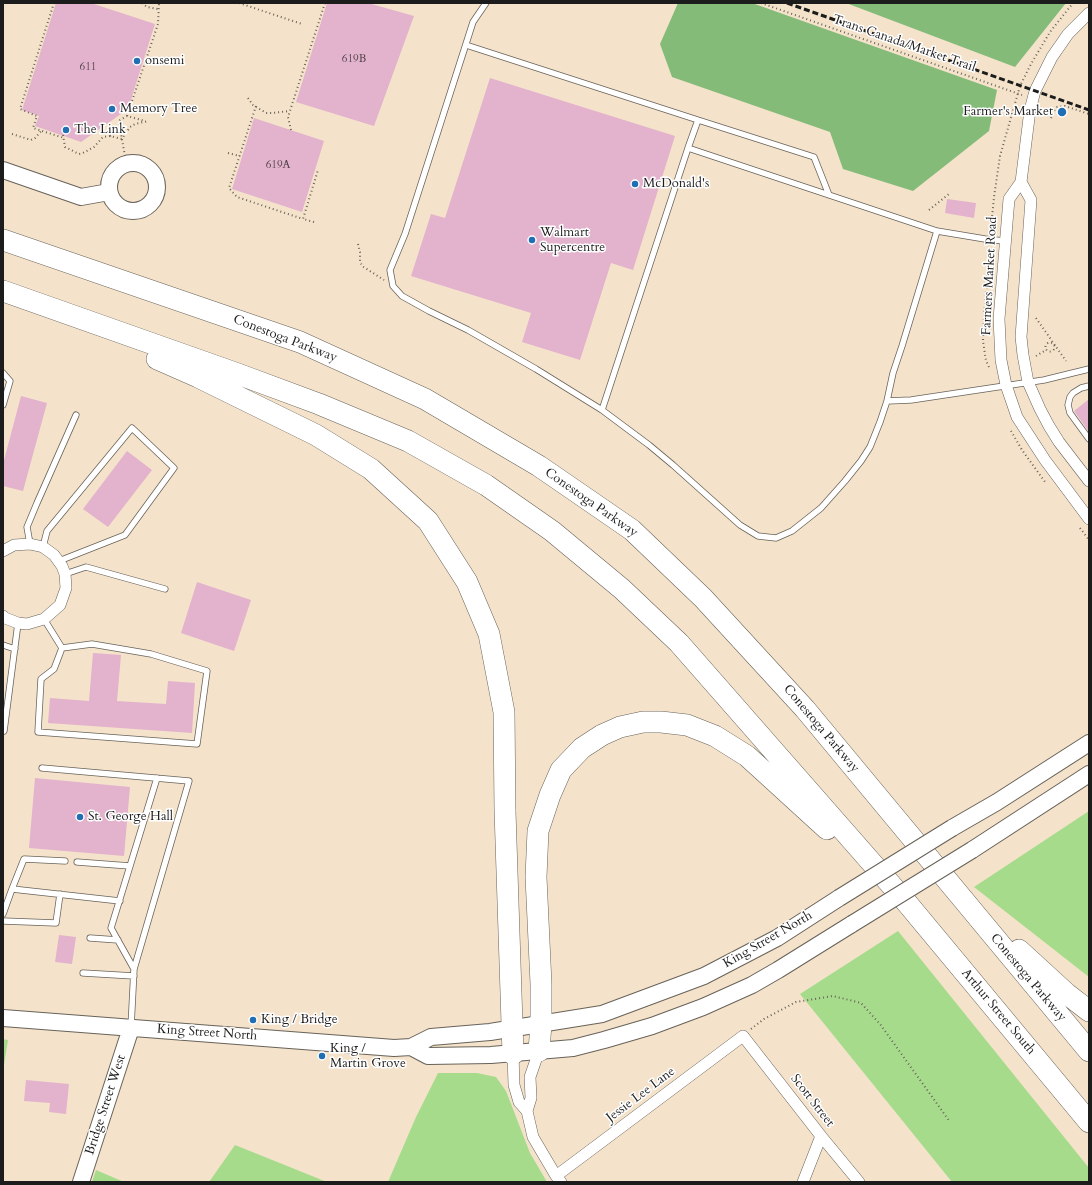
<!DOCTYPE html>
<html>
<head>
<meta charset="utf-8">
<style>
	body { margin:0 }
	#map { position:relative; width:1092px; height:1185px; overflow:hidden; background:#f4e3ca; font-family:Cardo,serif }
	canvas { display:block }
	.frame { position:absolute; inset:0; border:4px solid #1c1c1c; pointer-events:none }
</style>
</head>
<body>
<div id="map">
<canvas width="1092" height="1185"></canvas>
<div class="frame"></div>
</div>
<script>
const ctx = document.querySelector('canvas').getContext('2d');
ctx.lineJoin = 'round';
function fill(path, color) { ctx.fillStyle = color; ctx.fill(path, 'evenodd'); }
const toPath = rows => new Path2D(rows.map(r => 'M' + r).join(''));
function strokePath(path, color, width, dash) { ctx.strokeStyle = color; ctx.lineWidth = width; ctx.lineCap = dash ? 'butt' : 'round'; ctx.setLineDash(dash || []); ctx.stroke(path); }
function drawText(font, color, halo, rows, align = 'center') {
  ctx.font = font + ' Cardo,serif'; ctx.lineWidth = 3; ctx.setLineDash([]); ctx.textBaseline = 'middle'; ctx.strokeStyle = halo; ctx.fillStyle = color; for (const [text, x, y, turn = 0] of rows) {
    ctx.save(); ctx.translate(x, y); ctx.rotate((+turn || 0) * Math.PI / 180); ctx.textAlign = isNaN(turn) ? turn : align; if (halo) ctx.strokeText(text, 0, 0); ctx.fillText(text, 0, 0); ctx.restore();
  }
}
fill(toPath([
	[1089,811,1089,977,974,887],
	[898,931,1089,1168,1089,1182,952,1182,800,994],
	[3,1039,8,1040,3,1071],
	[438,1073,477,1073,496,1077,506,1091,530,1153,547,1182,388,1182,416,1117],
	[235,1145,327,1182,209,1182],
	[96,1170,124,1182,92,1182]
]), '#a6db8c');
fill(toPath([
	[678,3,752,3,997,90,989,131,913,191,843,169,830,132,672,77,660,44],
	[846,3,1066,3,1015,67]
]), '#84bb78');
fill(toPath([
	[56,3,91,3,155,24,128,109,81,142,35,126,39,116,22,110],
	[327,3,368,3,414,16,374,126,296,102],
	[490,78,675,136,633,270,611,263,580,360,522,342,531,313,411,276,431,214,445,218],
	[254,118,324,141,302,212,232,189],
	[947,199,976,203,974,218,945,213],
	[21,396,47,403,23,491,3,486,3,464],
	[1089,399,1089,432,1074,411],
	[127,451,152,470,108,527,83,509],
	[197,582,251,600,234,651,181,633],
	[93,653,121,655,117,701,166,704,168,681,195,683,192,733,48,723,50,698,89,701],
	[35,778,130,787,124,856,29,848],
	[59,935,76,937,72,964,55,962],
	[26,1080,69,1084,66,1114,49,1112,50,1103,24,1101]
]), '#e3b2cd');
const lane = toPath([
	[486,3,473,22,405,234,390,270,393,286,402,296,429,311,468,330,536,369,602,410,649,445,673,465,740,525,758,536,776,538,792,531,821,508,845,481,861,461,870,447,880,422,887,401,893,373,902,346,937,231],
	[466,45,698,120],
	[688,148,937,231,985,239,1005,241],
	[3,373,10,381,3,405],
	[1089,386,1081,388,1073,393,1070,397,1068,405,1070,413,1089,439],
	[887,401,911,400,1044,380,1089,369],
	[602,410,688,148,698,120,814,157,829,195],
	[30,544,27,527,37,503,76,415],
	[43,547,47,531,132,428,174,468,125,535,59,561],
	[65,574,86,567,165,589],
	[44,619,62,648,92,644,151,654,207,671,197,744,38,732,41,679,54,669,62,648],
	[3,645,15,649],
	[3,730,4,731,18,623],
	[42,768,189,781,134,969,131,1027],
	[65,861,24,859,12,889,120,901],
	[77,862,130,866],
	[3,914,12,889],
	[3,921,56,923,60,894],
	[90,938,118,940],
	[134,969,111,928,157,778],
	[83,973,134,976]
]);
const street = toPath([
	[1089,13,1068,34,1052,57,1035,91,1030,110,1021,182,1009,199,999,319,1001,360,1006,385,1017,417,1045,460,1089,519],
	[1021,182,1031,200,1021,337,1023,355,1028,382,1040,409,1049,426,1059,442,1089,481],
	[3,551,14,545,30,544,43,547,54,555,62,566,65,574,66,588,60,605,44,619,27,624,18,623,5,618,3,616],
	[513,1054,514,1085,519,1102,527,1111,533,1137,556,1176,561,1182],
	[527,1111,531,1098,530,1077,539,1051],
	[556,1176,743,1036,821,1136,859,1182],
	[803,1182,821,1136]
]);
const secondary = toPath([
	'109 187a24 24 0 1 1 48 0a24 24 0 1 1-48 0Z',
	[3,170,81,197,109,192],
	[952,828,997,802,1089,743],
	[972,850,1089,774],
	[3,1018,394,1048,411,1047,431,1037,490,1032,602,1014,704,976,777,938,839,898],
	[411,1047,428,1056,491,1055,573,1048,604,1040,652,1026,703,1007,752,985,778,970,852,924],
	[81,1182,131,1028]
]);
const highway = toPath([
	[3,240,300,342,425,399,539,466,632,530,703,598,805,709,1089,1051],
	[3,291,238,374,319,404,408,441,486,485,552,531,622,589,679,643,907,903,1089,1122],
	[157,359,198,377,316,435,371,469,428,521,467,582,489,634,504,712,505,811,513,1054],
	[1019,950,1067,994,1089,1011],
	[539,1051,541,1024,541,984,536,877,538,831,550,795,561,770,582,748,602,735,620,727,643,722,661,722,687,725,715,736,747,756,827,829]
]);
strokePath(lane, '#686259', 7);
strokePath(street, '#686259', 12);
strokePath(secondary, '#686259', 18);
strokePath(highway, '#686259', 22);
strokePath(toPath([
	[54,3,20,109,37,116,33,128,64,138],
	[142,3,147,7,158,9],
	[239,3,302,24],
	[761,3,1022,95],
	[248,98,253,105,266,113,272,113,290,111],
	[256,106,229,188,237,197,303,219],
	[127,116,158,24,159,3],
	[1051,118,1054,111,1057,107,1065,106,1089,114],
	[291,130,288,117,325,3],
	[12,134,31,140,35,138,42,130],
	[63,135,65,147,79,154,83,153,94,147,103,137,110,136,122,139,130,127,135,124,148,121],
	[110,136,114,133,120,131],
	[228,153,240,156],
	[125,156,119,123,120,120,127,116,145,121],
	[929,210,949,194],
	[314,222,303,219,318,170],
	[991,228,994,197,1000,156,1020,86,1031,64,1050,32,1073,3],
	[358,244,360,252,360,261,362,266,384,280],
	[1036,318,1066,361],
	'1045.5 347a4.5 4.5 0 1 1 9 0a4.5 4.5 0 1 1-9 0Z',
	[1036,356,1046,350],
	[989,367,986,361,983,341,984,317,990,250],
	[1011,431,1022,450,1045,482],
	[1080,528,1089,540],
	[751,1029,764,1019,796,1002,833,996,861,1003,880,1024,950,1122]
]), '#686259', 2, [1, 3]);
strokePath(lane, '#fff', 5.5);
strokePath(street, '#fff', 11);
strokePath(secondary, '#fff', 16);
strokePath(highway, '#fff', 21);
strokePath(toPath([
	[787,3,1089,110]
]), '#1c1c1c', 3, [6, 3]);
const secondaryBridge = toPath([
	[839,898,952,828],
	[852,924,972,850]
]);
strokePath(secondaryBridge, '#686259', 18, []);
strokePath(secondaryBridge, '#fff', 16);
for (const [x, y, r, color] of [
	[137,61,4,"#1f6fb2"],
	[112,109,4,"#1f6fb2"],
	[1062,112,5,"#1f6fb2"],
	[66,130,4,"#1f6fb2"],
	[635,184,4,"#1f6fb2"],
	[532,240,4,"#1f6fb2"],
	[80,817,4,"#1f6fb2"],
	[253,1020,4,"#1f6fb2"],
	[322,1056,4,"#1f6fb2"]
]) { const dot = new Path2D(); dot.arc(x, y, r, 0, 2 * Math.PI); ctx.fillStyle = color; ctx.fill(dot); strokePath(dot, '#fff', 1.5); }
drawText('11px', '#4e4248', null, [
	["619B",354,59],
	["611",88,67],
	["619A",278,165]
]);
drawText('13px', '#1c1c1c', '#fff', [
	["Trans Canada/Market Trail",904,44,19],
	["Farmers Market Road",990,276,-87],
	["Conestoga Parkway",285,339,21],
	["Conestoga Parkway",591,503,35],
	["Conestoga Parkway",821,729,50],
	["King Street North",768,940,-30],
	["Conestoga Parkway",1028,978,50],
	["Arthur Street South",998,1012,50],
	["King Street North",207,1033,4],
	["Jessie Lee Lane",641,1095,-37],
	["Scott Street",812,1101,52],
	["Bridge Street West",106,1105,-72]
]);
drawText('13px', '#1c1c1c', '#fff', [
	["onsemi",145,61],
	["Memory Tree",120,109],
	["Farmer's Market",1053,112,"right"],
	["The Link",74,130],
	["McDonald's",643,184],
	["Walmart",540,233],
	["Supercentre",540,248],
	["St. George Hall",88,817],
	["King / Bridge",261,1020],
	["King /",330,1049],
	["Martin Grove",330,1064]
], 'left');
</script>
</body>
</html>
